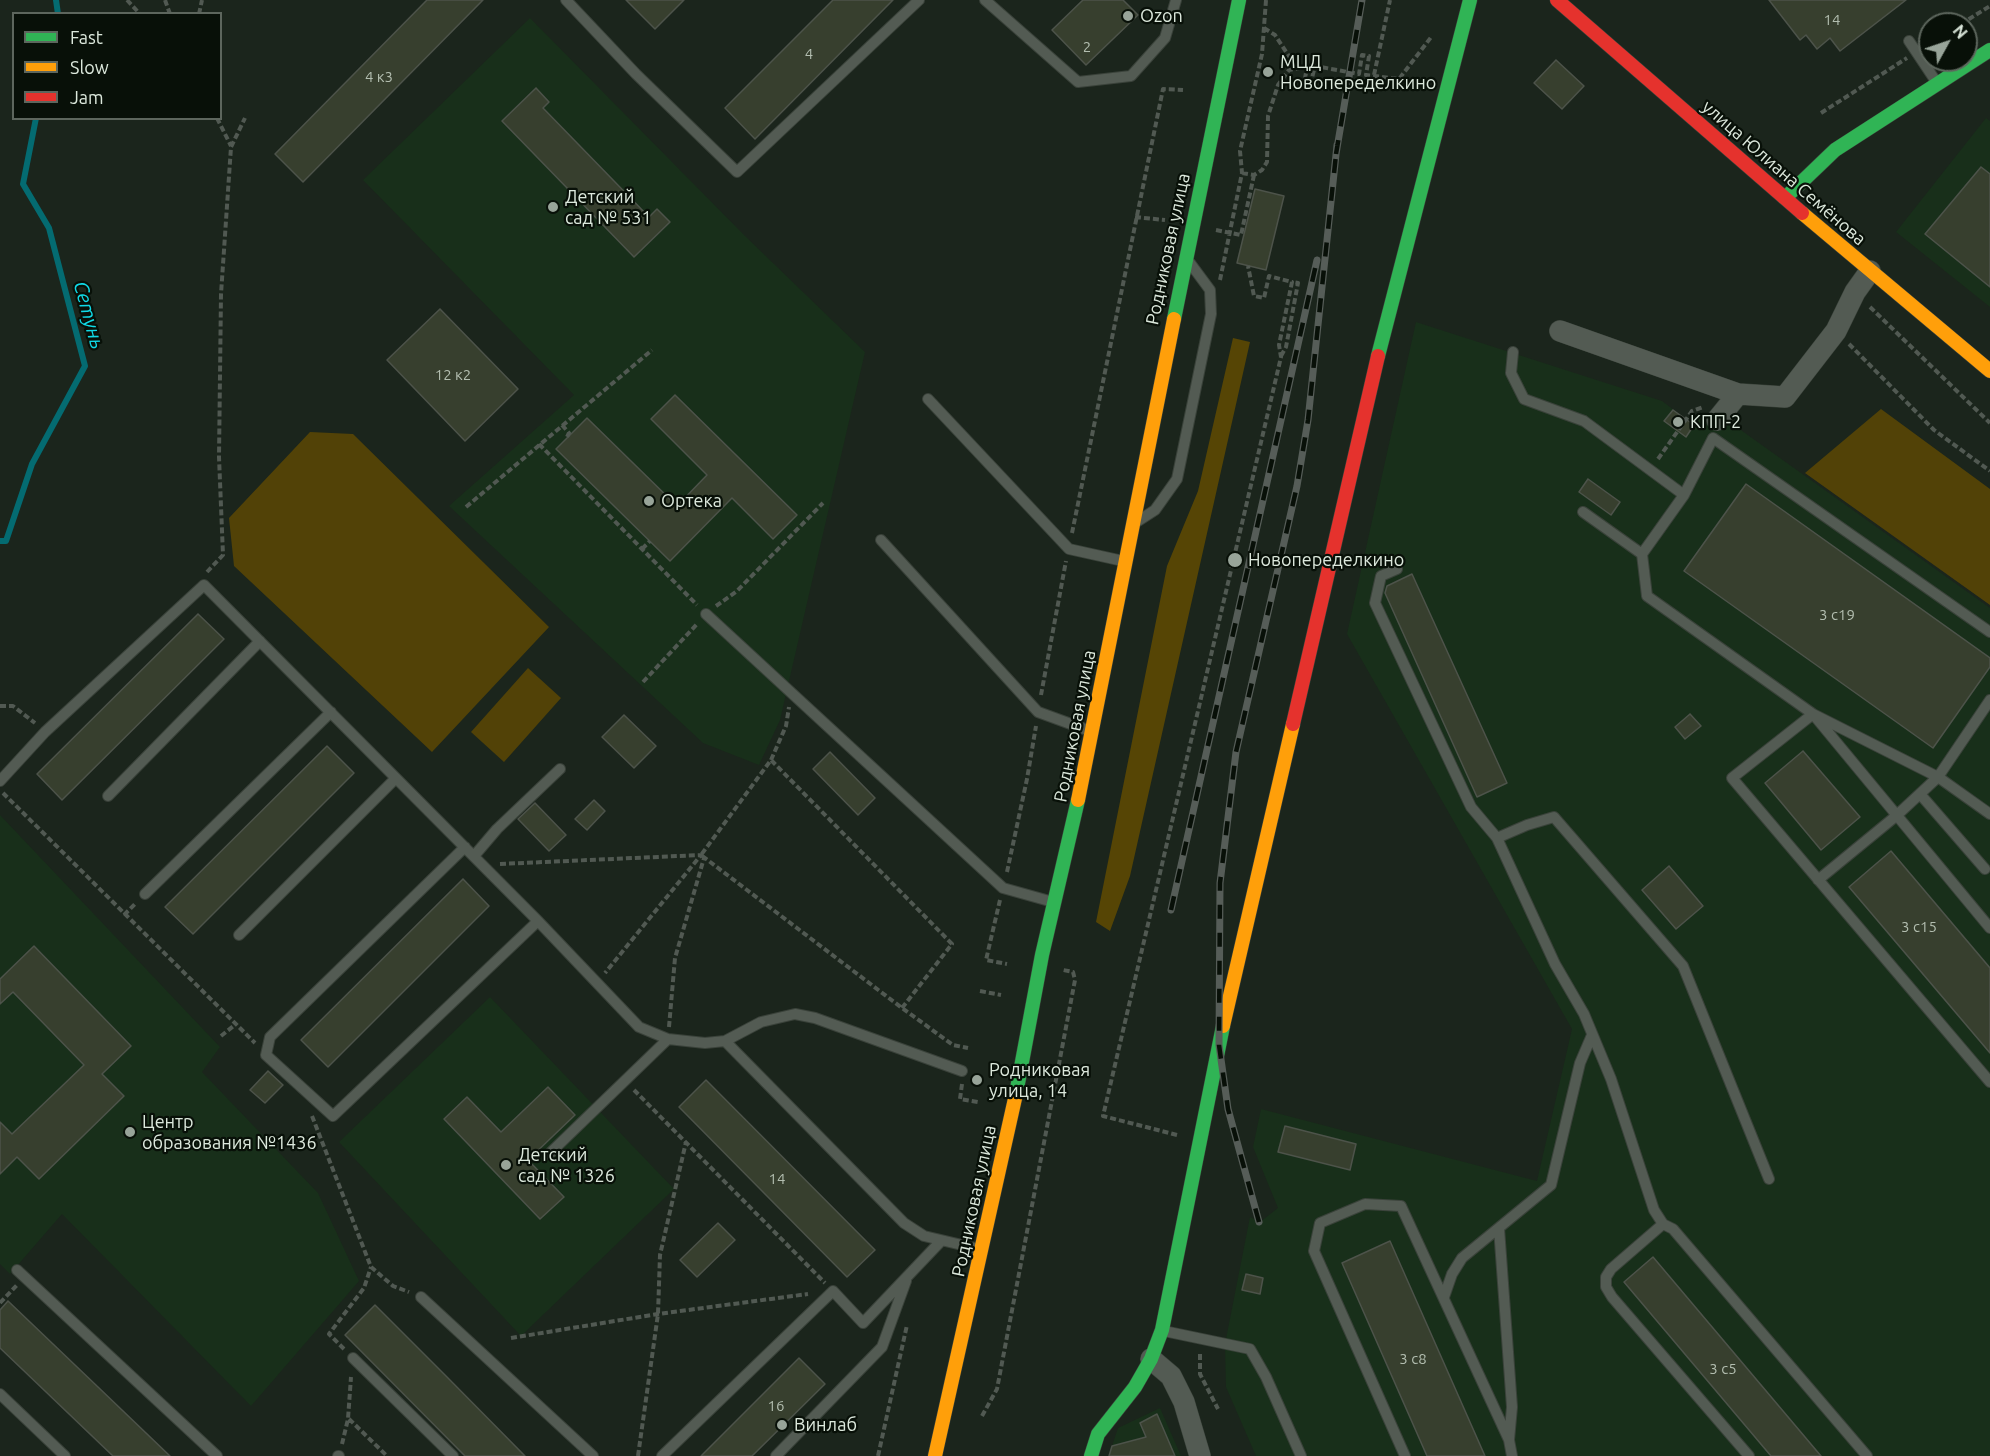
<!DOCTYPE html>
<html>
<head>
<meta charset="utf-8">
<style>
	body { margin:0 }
	#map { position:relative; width:1990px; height:1456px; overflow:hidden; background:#1b251c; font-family:Ubuntu,sans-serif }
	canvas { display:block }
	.legend { position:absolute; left:12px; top:12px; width:210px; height:108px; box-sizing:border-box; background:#081008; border:2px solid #5d665d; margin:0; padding:8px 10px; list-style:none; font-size:18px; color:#dce8dc }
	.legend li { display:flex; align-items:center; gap:12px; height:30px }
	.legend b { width:30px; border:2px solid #5d665d }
	.north { position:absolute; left:1918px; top:12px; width:60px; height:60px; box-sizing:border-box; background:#081008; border:2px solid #5d665d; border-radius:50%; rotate:50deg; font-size:16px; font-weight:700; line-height:24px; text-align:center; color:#dce8dc }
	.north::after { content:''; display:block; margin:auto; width:21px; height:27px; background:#98a499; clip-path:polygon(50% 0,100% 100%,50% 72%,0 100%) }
</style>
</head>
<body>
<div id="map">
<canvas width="1990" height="1456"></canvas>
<ul class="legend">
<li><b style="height:8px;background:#30b455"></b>Fast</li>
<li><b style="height:8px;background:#ff9f0a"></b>Slow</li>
<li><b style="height:8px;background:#e5322d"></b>Jam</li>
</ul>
<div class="north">N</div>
</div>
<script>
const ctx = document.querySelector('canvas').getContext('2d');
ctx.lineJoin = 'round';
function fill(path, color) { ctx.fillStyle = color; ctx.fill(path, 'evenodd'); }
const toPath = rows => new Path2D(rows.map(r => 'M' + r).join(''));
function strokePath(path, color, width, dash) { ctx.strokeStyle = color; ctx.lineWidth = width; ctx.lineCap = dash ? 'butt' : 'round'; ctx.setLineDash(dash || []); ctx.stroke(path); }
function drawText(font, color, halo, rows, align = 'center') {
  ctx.font = font + ' Ubuntu,sans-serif'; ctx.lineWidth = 4.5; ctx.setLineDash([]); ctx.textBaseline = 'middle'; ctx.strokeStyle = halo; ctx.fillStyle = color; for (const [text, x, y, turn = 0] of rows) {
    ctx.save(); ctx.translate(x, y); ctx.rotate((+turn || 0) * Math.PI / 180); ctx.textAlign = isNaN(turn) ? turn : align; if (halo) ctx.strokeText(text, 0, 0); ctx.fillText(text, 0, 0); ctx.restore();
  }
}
fill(toPath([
	[530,18,744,235,865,352,780,720,759,765,703,743,449,506,574,395,363,180],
	[1986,118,1990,121,1990,307,1896,232],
	[1416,322,1662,401,1691,423,1699,413,1738,428,1990,608,1990,1456,1256,1456,1226,1387,1225,1344,1250,1217,1260,1222,1278,1208,1253,1147,1261,1109,1537,1181,1572,1029,1347,634],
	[0,815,220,1047,202,1072,318,1193,359,1281,251,1406,62,1214,10,1274,0,1264],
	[490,997,674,1189,521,1336,339,1142],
	[1160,1408,1181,1456,1114,1456,1112,1446,1118,1428]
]), '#182f1a');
fill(toPath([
	[1881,409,1990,489,1990,605,1805,473],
	[310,432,353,434,549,627,432,752,234,566,229,518],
	[528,668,561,698,504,762,471,732]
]), '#524207');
fill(toPath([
	[1233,338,1250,342,1130,876,1110,931,1096,922,1167,566,1198,491]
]), '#564505');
strokePath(toPath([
	[56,0,58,14],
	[0,541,6,541,32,464,85,366,49,228,23,184,36,118]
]), '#046b71', 6);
const building = toPath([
	[427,0,483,0,303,182,275,154,427,0],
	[626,0,684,0,655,29,626,0],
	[833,0,893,0,755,139,725,108,833,0],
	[1083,0,1123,0,1138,15,1086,65,1052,30,1083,0],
	[1769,0,1906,0,1840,51,1830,38,1817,49,1806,35,1800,40,1769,0],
	[1556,60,1584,86,1562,109,1534,83,1556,60],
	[536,88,549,102,543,108,649,217,657,209,670,222,634,257,502,121,536,88],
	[1981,167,1990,174,1990,287,1925,234,1981,167],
	[1255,189,1284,196,1266,270,1237,263,1255,189],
	[440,309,518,389,465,441,387,360,440,309],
	[675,395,797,515,773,539,732,498,670,561,556,449,587,418,677,506,707,475,651,419,675,395],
	[1673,410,1694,425,1686,437,1664,421,1673,410],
	[1588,479,1620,502,1611,515,1579,492,1588,479],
	[1746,484,1990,658,1990,667,1933,748,1684,571,1746,484],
	[1412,574,1507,783,1477,797,1385,593,1387,586,1412,574],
	[198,614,224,639,62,800,37,774,198,614],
	[1690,714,1701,726,1685,739,1675,727,1690,714],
	[624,715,656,746,634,768,602,737,624,715],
	[327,746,354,773,193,934,165,907,327,746],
	[1803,751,1860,817,1821,850,1765,783,1803,751],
	[830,752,875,798,858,815,813,769,830,752],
	[594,800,605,811,587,830,575,819,594,800],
	[535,803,566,835,549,851,518,819,535,803],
	[1891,851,1990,968,1990,1053,1849,887,1891,851],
	[1669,866,1703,906,1676,929,1642,890,1669,866],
	[463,879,489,906,328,1067,301,1040,463,879],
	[34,946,131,1046,102,1074,124,1096,39,1179,17,1157,0,1174,0,1122,12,1134,84,1065,13,992,0,1004,0,979,34,946],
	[268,1071,283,1085,265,1103,250,1090,268,1071],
	[706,1080,875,1250,847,1277,679,1107,706,1080],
	[548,1087,575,1115,528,1160,564,1197,540,1219,444,1119,467,1097,501,1132,548,1087],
	[1285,1126,1356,1144,1350,1170,1278,1152,1285,1126],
	[718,1223,735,1240,697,1277,680,1260,718,1223],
	[1390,1241,1485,1456,1427,1456,1342,1263,1390,1241],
	[1653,1257,1821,1456,1771,1456,1624,1282,1653,1257],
	[1246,1274,1263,1278,1260,1294,1242,1290,1246,1274],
	[8,1301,98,1387,170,1456,113,1456,0,1348,0,1310,8,1301],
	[375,1305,447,1377,525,1456,465,1456,345,1335,375,1305],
	[799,1358,825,1384,752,1456,701,1456,799,1358],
	[1157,1414,1175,1456,1109,1456,1112,1446,1146,1437,1140,1423,1157,1414]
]);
fill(building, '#373f2e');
strokePath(building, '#4d534a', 1.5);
const lane = toPath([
	[566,0,636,74,737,172,919,0],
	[985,0,1078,82,1131,76,1165,38,1176,0],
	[1909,41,1937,83],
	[1513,352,1511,373,1524,399,1584,421,1684,495,1642,554,1647,596,1813,714,1990,928],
	[928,399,1069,549,1123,561],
	[1684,495,1713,438,1990,632],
	[1583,512,1642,554],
	[1138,521,1155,510,1177,479,1211,314,1210,290,1190,263],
	[881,540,1038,712,1090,731],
	[1397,569,1381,576,1375,603,1471,807,1497,838,1555,964,1584,1014,1611,1079,1654,1210,1663,1224,1673,1229,1867,1456],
	[706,614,1003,888,1053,902],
	[0,781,45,732,204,585,538,921,639,1027,668,1039,705,1043,725,1041,761,1022,795,1014,815,1018,962,1071],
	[1920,794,1985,869],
	[108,796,260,641],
	[1990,814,1938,777,1813,714,1732,778,1990,1082],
	[1497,838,1527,825,1554,817,1683,966,1769,1179],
	[465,847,270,1037,266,1055,333,1116,538,921],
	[474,856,497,829,560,769],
	[1818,880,1896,816,1938,777,1990,700],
	[145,894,331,712],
	[239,935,396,778],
	[725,1041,904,1223,924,1236,979,1249],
	[549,1154,668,1039],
	[1663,1224,1611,1269,1606,1277,1606,1287,1612,1297,1749,1456],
	[1499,1228,1512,1407,1509,1440],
	[17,1270,217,1456],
	[421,1297,593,1456],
	[1444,1297,1452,1274,1462,1258,1551,1185,1580,1063,1592,1035],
	[1164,1331,1250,1349,1266,1377,1301,1456],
	[353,1358,453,1456],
	[0,1394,65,1456],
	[338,1456,339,1456],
	[662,1456,833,1291,863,1323,941,1241],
	[776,1456,882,1347,906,1281],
	[1405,1456,1314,1251,1320,1223,1365,1204,1401,1206,1509,1440,1512,1456]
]);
const street = toPath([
	[1560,331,1738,394,1717,420],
	[1738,394,1785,397,1836,331,1855,292,1870,271],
	[1151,1359,1171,1376,1184,1402,1200,1456]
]);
const fast = toPath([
	[1785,198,1835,150,1990,50],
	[1174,319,1239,0],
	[1378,356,1470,0],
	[1016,1094,1042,955,1078,800],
	[1091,1456,1098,1434,1135,1387,1151,1359,1162,1330,1223,1026]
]);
const slow = toPath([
	[1802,213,1990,371],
	[1078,800,1174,319],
	[1223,1026,1293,724],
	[935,1456,1016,1094]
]);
const jam = toPath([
	[1557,0,1802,213],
	[1293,724,1378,356]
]);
strokePath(lane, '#3a423a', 12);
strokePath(street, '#3a423a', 22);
strokePath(fast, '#3a423a', 15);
strokePath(slow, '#3a423a', 15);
strokePath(jam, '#3a423a', 15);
strokePath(toPath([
	[127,0,140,14],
	[165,0,170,14],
	[199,14,202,0],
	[1961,24,1990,6],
	[1264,28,1275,35,1296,67],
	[1374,75,1390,0],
	[1821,113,1907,58],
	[217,118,231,146],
	[1242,173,1254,175,1262,170,1267,162,1268,116,1278,85,1289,70,1307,67,1304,84,1310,86,1315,66,1359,74,1362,55,1369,56,1366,75,1399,79,1432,36],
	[1135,217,1165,220],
	[1216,230,1241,235,1254,175],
	[1220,280,1242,173,1240,151,1262,54,1266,0],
	[1870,307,1990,423],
	[1849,344,1934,430,1990,471],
	[1281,356,1286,347,1298,283,1292,282],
	[562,425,569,433,566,439],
	[539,444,697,605],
	[1658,459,1692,411,1703,407],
	[466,507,652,350],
	[1072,533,1163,89,1183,90],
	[642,549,650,541],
	[207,572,223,555,219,457,221,294,231,147,245,118],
	[716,606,737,591,823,503],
	[643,682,698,623],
	[1041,695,1066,561],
	[0,706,13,706,35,723],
	[771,760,786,726,789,707],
	[3,793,255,1043],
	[500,864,701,855,605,973],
	[1007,872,1027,779,1036,726],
	[1000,900,986,960,1007,964],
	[124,915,136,903],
	[980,991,1001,995],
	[902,1008,952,944,771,760,701,855,902,1008,953,1045,968,1048],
	[669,1027,675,958,704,858],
	[221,1036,236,1024],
	[962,1084,960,1099,978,1102],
	[634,1090,825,1283],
	[312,1116,371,1267,393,1286,409,1292],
	[1177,1135,1103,1116,1281,357,1279,345,1292,282,1269,276,1264,298,1254,296,1248,266],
	[0,1303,17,1285],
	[511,1338,658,1314,808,1294],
	[344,1349,329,1334,364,1288,371,1267],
	[1200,1354,1200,1374,1218,1409],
	[982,1416,997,1389,1075,980,1073,972,1063,970],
	[349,1419,387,1456],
	[342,1444,348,1419,351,1377],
	[638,1456,658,1314,660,1255,686,1142],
	[878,1456,907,1325]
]), '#515952', 4, [6, 3]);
strokePath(lane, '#535b53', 10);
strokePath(street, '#535b53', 21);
strokePath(fast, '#30b455', 14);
strokePath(slow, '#ff9f0a', 14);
strokePath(jam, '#e5322d', 14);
const rail = toPath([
	[1336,154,1362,0],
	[1171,910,1317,260],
	[1259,1222,1228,1109,1219,1045,1220,883,1236,752,1297,486,1308,420,1337,145]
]);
strokePath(rail, '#565d58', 7);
strokePath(rail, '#081008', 4.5, [14]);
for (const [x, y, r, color] of [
	[1128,16,6,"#98a499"],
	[1268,72,6,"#98a499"],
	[553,207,6,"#98a499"],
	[1678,422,6,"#98a499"],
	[649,501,6,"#98a499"],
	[1235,560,8,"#98a499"],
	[977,1080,6,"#98a499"],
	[130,1132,6,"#98a499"],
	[506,1165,6,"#98a499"],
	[782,1425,6,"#98a499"]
]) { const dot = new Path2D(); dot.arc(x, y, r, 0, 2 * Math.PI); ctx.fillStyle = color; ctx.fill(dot); strokePath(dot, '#081008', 2); }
drawText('15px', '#b3beb0', null, [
	["14",1832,20],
	["2",1087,47],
	["4",809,54],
	["4 к3",379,77],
	["12 к2",453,375],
	["3 c19",1837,615],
	["3 c15",1919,927],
	["14",777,1179],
	["3 c8",1413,1359],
	["3 c5",1723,1369],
	["16",776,1406]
]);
drawText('18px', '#dce8dc', '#081008', [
	["Ozon",1140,16],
	["МЦД",1280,62],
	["Новопеределкино",1280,83],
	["Детский",565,197],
	["сад № 531",565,218],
	["КПП-2",1690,422],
	["Ортека",661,501],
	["Новопеределкино",1248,560],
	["Родниковая",989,1070],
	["улица, 14",989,1091],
	["Центр",142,1122],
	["образования №1436",142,1143],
	["Детский",518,1155],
	["сад № 1326",518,1176],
	["Винлаб",794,1425]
], 'left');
drawText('18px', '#dce8dc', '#081008', [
	["улица Юлиана Семёнова",1784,173,41],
	["Родниковая улица",1168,249,-78],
	["Родниковая улица",1075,726,-79],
	["Родниковая улица",974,1201,-78]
]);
drawText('italic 20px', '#10dae7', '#081008', [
	["Сетунь",89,315,75]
]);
</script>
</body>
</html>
